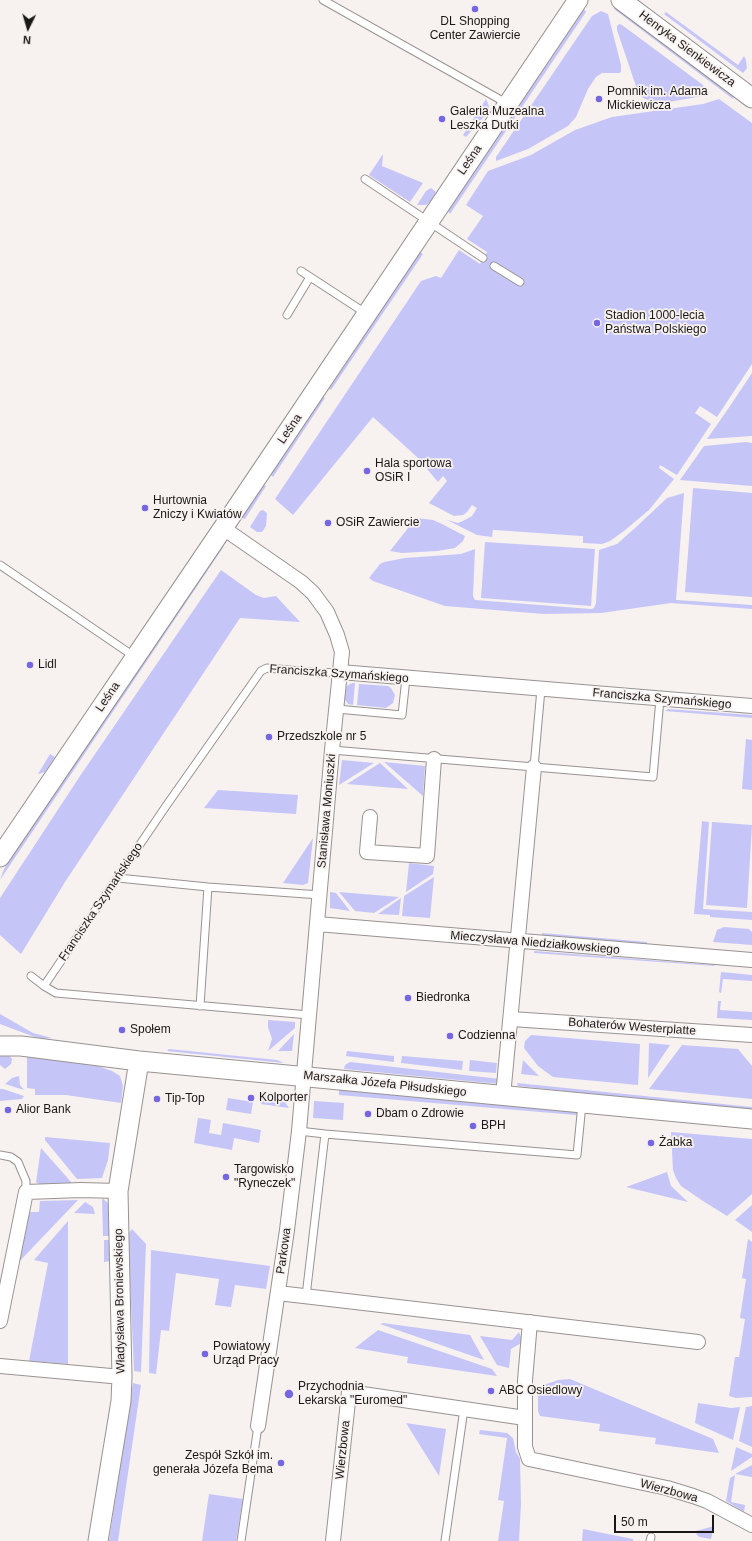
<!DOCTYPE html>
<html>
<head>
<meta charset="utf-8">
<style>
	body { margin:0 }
	#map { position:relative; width:752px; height:1541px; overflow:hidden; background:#f7f1ef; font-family:Arial,sans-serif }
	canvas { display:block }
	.north { position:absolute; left:8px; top:8px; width:40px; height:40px; -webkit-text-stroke:3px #f7f1ef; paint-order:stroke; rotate:185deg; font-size:11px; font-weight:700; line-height:16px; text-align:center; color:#1a1817 }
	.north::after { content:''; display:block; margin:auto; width:14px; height:18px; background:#1a1817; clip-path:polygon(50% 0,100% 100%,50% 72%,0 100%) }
	.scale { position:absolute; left:614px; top:1515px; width:100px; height:18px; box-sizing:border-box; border:2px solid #1a1817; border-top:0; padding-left:5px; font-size:12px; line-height:14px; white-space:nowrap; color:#1a1817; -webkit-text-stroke:3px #f7f1ef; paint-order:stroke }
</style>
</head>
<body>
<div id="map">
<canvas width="752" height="1541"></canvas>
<div class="north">N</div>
<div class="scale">50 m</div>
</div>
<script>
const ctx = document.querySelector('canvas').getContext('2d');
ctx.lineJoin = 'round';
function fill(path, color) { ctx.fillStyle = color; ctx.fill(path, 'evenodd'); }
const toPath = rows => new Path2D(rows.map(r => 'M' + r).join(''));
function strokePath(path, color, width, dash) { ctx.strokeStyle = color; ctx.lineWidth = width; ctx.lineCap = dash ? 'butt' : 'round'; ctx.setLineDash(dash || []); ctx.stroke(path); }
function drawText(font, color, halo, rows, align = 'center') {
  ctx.font = font + ' Arial,sans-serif'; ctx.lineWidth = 3.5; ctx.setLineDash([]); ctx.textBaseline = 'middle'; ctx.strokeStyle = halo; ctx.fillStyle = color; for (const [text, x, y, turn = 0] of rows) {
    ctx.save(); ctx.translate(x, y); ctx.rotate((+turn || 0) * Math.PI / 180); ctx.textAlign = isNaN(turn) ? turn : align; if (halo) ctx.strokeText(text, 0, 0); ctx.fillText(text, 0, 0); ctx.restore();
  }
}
fill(toPath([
	[615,6,734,97,733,99,614,9],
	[584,9,586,12,450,214,448,211],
	[601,11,608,14,621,65,621,72,619,73,602,73,596,77,588,89,576,117,568,126,528,149,496,161,496,157,592,16],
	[666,12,738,65,744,56,746,60,747,68,743,73,664,14],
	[619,24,622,25,703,85,705,91,702,96,658,104,643,98,639,95,617,30,617,26],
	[486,99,489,106,488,112,466,137,463,135],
	[719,99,752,123,752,364,717,417,700,406,695,413,711,424,677,475,660,465,659,468,674,479,649,510,624,531,610,541,602,544,583,543,583,536,581,536,495,530,493,530,492,537,477,535,447,520,458,523,463,521,472,516,477,508,472,505,467,512,463,515,454,516,429,503,447,481,443,476,438,482,417,457,373,417,293,515,275,499,421,281,436,276,441,278,459,250,480,264,487,252,467,239,483,216,466,205,488,171,531,155,575,130,612,117,703,104],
	[383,154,382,166,423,183,410,202,369,175],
	[431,188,436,192,430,202,426,205,417,205,426,191],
	[420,252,423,254,331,390,329,389],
	[752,373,752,436,707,439,728,409],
	[323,397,325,398,273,477,271,475],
	[746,442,752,443,752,486,680,480,704,446],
	[264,485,266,486,245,519,242,518],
	[693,488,752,493,752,597,685,592],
	[684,493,676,600,752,605,752,609,671,603,601,613,544,614,445,606,373,581,369,578,380,564,384,562,405,558,461,554,475,549,473,596,475,600,591,609,594,608,596,603,599,550,617,544,634,529,667,498],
	[263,510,267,513,266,526,262,532,257,532,250,527,260,511],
	[416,518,433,520,440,523,465,536,463,541,455,548,437,551,402,553,390,551],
	[485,542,595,549,591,606,481,598],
	[224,546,0,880,4,869,219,549],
	[221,570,256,595,264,598,276,596,300,622,240,618,65,882,21,954,0,935,0,898,80,776],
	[353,683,355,683,353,705,348,704,343,697,345,689,348,685],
	[359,684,388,686,391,688,395,695,393,703,386,708,357,705],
	[668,709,752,715,752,718,665,711],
	[746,739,752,740,752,790,742,789],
	[50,754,55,757,45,772,38,774],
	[342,760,374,763,339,785],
	[384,762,425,766,423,796],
	[380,763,408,789,347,784],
	[218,790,298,795,296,814,204,808],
	[702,821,709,822,703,909,752,912,752,920,710,917,710,915,694,914],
	[712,822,752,825,747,908,706,905],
	[313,838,308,883,303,885,283,883],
	[409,863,434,866,433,874,406,892],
	[434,877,430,918,402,916,404,896],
	[330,892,336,893,350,911,330,908],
	[339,892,399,897,374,913,355,911],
	[401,898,399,915,378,914],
	[724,927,749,929,752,932,752,945,713,942,717,930],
	[542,933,647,942,647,944,542,936],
	[534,951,714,965,715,966,534,953],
	[721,972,752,975,752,981,723,979,721,993,719,992],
	[718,1001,721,1001,720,1010,752,1012,752,1020,717,1018],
	[0,1014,33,1033,52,1038,42,1039,32,1036,0,1024],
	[268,1020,295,1022,295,1028,268,1051,272,1039,268,1027],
	[294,1034,292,1051,278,1051],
	[531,1035,640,1044,638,1085,553,1077,538,1066,524,1048,525,1041],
	[649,1043,670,1045,648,1078],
	[682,1045,738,1049,752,1066,752,1099,649,1089],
	[169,1049,277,1060,284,1063,167,1051],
	[347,1051,394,1056,394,1062,346,1056],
	[0,1052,7,1053,12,1059,11,1064,5,1069,0,1065],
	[27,1054,98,1066,112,1071,120,1076,123,1086,121,1103,66,1095,35,1095,35,1089,27,1088],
	[402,1056,463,1061,462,1070,401,1063],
	[470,1060,497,1063,496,1073,469,1071],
	[523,1060,539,1076,521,1074],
	[350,1062,500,1079,499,1084,344,1069,345,1065],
	[19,1076,20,1085,24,1090,5,1084,12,1078],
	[517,1083,752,1107,752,1111,518,1086],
	[0,1089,3,1089,24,1096,22,1099,0,1101],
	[339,1089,578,1112,576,1115,339,1095],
	[265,1095,282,1098,289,1108,261,1104],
	[228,1098,253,1102,251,1114,226,1110],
	[314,1101,344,1103,343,1120,313,1118],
	[198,1118,211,1120,209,1133,221,1135,223,1123,261,1130,259,1143,234,1138,232,1150,194,1143],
	[671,1132,752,1139,752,1194,727,1216,703,1201,681,1186,676,1178,673,1170],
	[45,1137,110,1143,108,1160,102,1178,77,1179,45,1140],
	[41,1148,72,1183,41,1185,36,1182],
	[667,1172,671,1186,688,1202,626,1187],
	[102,1198,109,1204,112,1236,103,1236],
	[78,1200,16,1265,27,1212,39,1212,40,1201],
	[85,1202,93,1207,95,1214,74,1213],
	[752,1205,752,1232,735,1220],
	[68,1221,68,1364,29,1361,48,1263,34,1260],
	[132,1229,146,1244,141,1372,134,1371,128,1234],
	[748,1239,752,1242,752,1397,736,1398,729,1396,735,1357,739,1357,745,1319,740,1318,746,1279,742,1278],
	[104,1240,111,1240,111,1261,104,1262],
	[151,1250,270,1266,266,1289,235,1285,231,1307,215,1305,219,1279,176,1273,169,1331,161,1330,156,1374,149,1373],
	[383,1323,470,1335,484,1360,380,1324],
	[378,1330,492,1369,497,1376,407,1363,408,1357,355,1348],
	[519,1332,523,1342,511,1349,509,1368,497,1365,480,1336,512,1340],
	[570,1379,713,1439,719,1453,655,1444,656,1438,599,1431,600,1424,540,1416,538,1411,538,1387,558,1380],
	[133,1383,141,1385,118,1541,109,1541],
	[698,1403,731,1408,740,1407,733,1440,695,1423],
	[752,1406,752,1447,739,1441,746,1407],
	[406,1423,446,1429,439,1476],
	[480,1430,507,1433,513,1438,516,1452,520,1459,521,1504,519,1541,498,1541,504,1501,498,1500,507,1438,479,1434],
	[736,1447,752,1454,752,1457,731,1471],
	[752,1465,752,1477,735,1474],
	[735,1475,731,1502,745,1505,744,1512,726,1501,730,1478],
	[209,1494,243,1499,236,1541,202,1541],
	[714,1526,711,1539,699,1537,697,1535,696,1531],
	[583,1529,633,1539,633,1541,582,1541]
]), '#c6c5f8');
const lane = toPath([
	[323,0,508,104],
	[365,179,483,258],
	[494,266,520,282],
	[301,271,367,314],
	[287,315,310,277],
	[0,565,135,657],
	[337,709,402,715,406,678],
	[332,750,653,777,660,699],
	[534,767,541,689],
	[118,878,208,887,320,895],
	[31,976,44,986,56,993,309,1015],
	[44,986,166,806,261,671,267,668,322,673,340,672],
	[200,1006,208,887],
	[299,1131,325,1134,306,1296],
	[325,1134,577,1155,582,1104],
	[0,1155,11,1157,18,1162,26,1181,26,1192],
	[241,1541,258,1426],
	[445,1541,464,1409],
	[650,1541,651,1537]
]);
const street = toPath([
	[223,528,301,582,313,593,327,612,337,635,342,652,332,750,299,1131,287,1230,258,1426],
	[340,672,752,706],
	[370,817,367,852,427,856,434,759],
	[317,924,752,960],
	[511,1019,752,1035],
	[503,1096,534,767],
	[278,1293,698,1342],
	[0,1321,26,1192,81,1190,118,1191],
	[530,1322,525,1380,525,1447,529,1459,667,1488,693,1496,707,1501,752,1525],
	[0,1366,122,1377],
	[333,1541,349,1392,525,1418]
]);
const secondary = toPath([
	[621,0,752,98],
	[0,857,223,528,578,0],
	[0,1046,21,1046,139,1061,752,1119],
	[98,1541,121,1401,122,1377,118,1191,139,1061]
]);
strokePath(lane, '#989391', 9);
strokePath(street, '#989391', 16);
strokePath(secondary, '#989391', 21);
strokePath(lane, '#fff', 7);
strokePath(street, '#fff', 14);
strokePath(secondary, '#fff', 19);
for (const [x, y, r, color] of [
	[475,9,4,"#7566e1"],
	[599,99,4,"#7566e1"],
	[442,119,4,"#7566e1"],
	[597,323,4,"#7566e1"],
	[367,471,4,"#7566e1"],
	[145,508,4,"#7566e1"],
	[328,523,4,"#7566e1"],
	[30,665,4,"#7566e1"],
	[269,737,4,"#7566e1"],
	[408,998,4,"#7566e1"],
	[122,1030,4,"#7566e1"],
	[450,1036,4,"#7566e1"],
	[251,1098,4,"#7566e1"],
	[157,1099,4,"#7566e1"],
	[8,1110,4,"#7566e1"],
	[368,1114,4,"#7566e1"],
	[473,1126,4,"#7566e1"],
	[651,1143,4,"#7566e1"],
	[226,1177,4,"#7566e1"],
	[205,1354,4,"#7566e1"],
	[491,1391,4,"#7566e1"],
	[289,1394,5,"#7566e1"],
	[281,1463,4,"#7566e1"]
]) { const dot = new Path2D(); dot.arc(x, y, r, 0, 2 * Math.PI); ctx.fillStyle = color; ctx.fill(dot); strokePath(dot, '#f7f1ef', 1.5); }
drawText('12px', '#1a1817', '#f7f1ef', [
	["DL Shopping",475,22,"center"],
	["Center Zawiercie",475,36,"center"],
	["Pomnik im. Adama",607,92],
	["Mickiewicza",607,106],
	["Galeria Muzealna",450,112],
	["Leszka Dutki",450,126],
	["Stadion 1000-lecia",605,316],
	["Państwa Polskiego",605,330],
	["Hala sportowa",375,464],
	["OSiR I",375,478],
	["Hurtownia",153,501],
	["Zniczy i Kwiatów",153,515],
	["OSiR Zawiercie",336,523],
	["Lidl",38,665],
	["Przedszkole nr 5",277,737],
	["Biedronka",416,998],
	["Społem",130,1030],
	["Codzienna",458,1036],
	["Kolporter",259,1098],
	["Tip-Top",165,1099],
	["Alior Bank",16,1110],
	["Dbam o Zdrowie",376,1114],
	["BPH",481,1126],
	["Żabka",659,1143],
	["Targowisko",234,1170],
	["\"Ryneczek\"",234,1184],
	["Powiatowy",213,1347],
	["Urząd Pracy",213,1361],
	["Przychodnia",298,1387],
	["Lekarska \"Euromed\"",298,1401],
	["ABC Osiedlowy",499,1391],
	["Zespół Szkół im.",273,1456,"right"],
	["generała Józefa Bema",273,1470,"right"]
], 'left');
drawText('12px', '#1a1817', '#f7f1ef', [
	["Henryka Sienkiewicza",687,49,37],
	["Leśna",470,160,-56],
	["Leśna",290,429,-56],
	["Franciszka Szymańskiego",339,674,4],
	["Leśna",108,697,-56],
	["Franciszka Szymańskiego",662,699,5],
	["Stanisława Moniuszki",327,811,-85],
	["Franciszka Szymańskiego",101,902,-56],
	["Mieczysława Niedziałkowskiego",535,943,5],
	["Bohaterów Westerplatte",632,1027,4],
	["Marszałka Józefa Piłsudskiego",385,1084,6],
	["Parkowa",284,1251,-82],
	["Władysława Broniewskiego",120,1301,-91],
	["Wierzbowa",343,1450,-84],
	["Wierzbowa",669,1491,15]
]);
</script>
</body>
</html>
